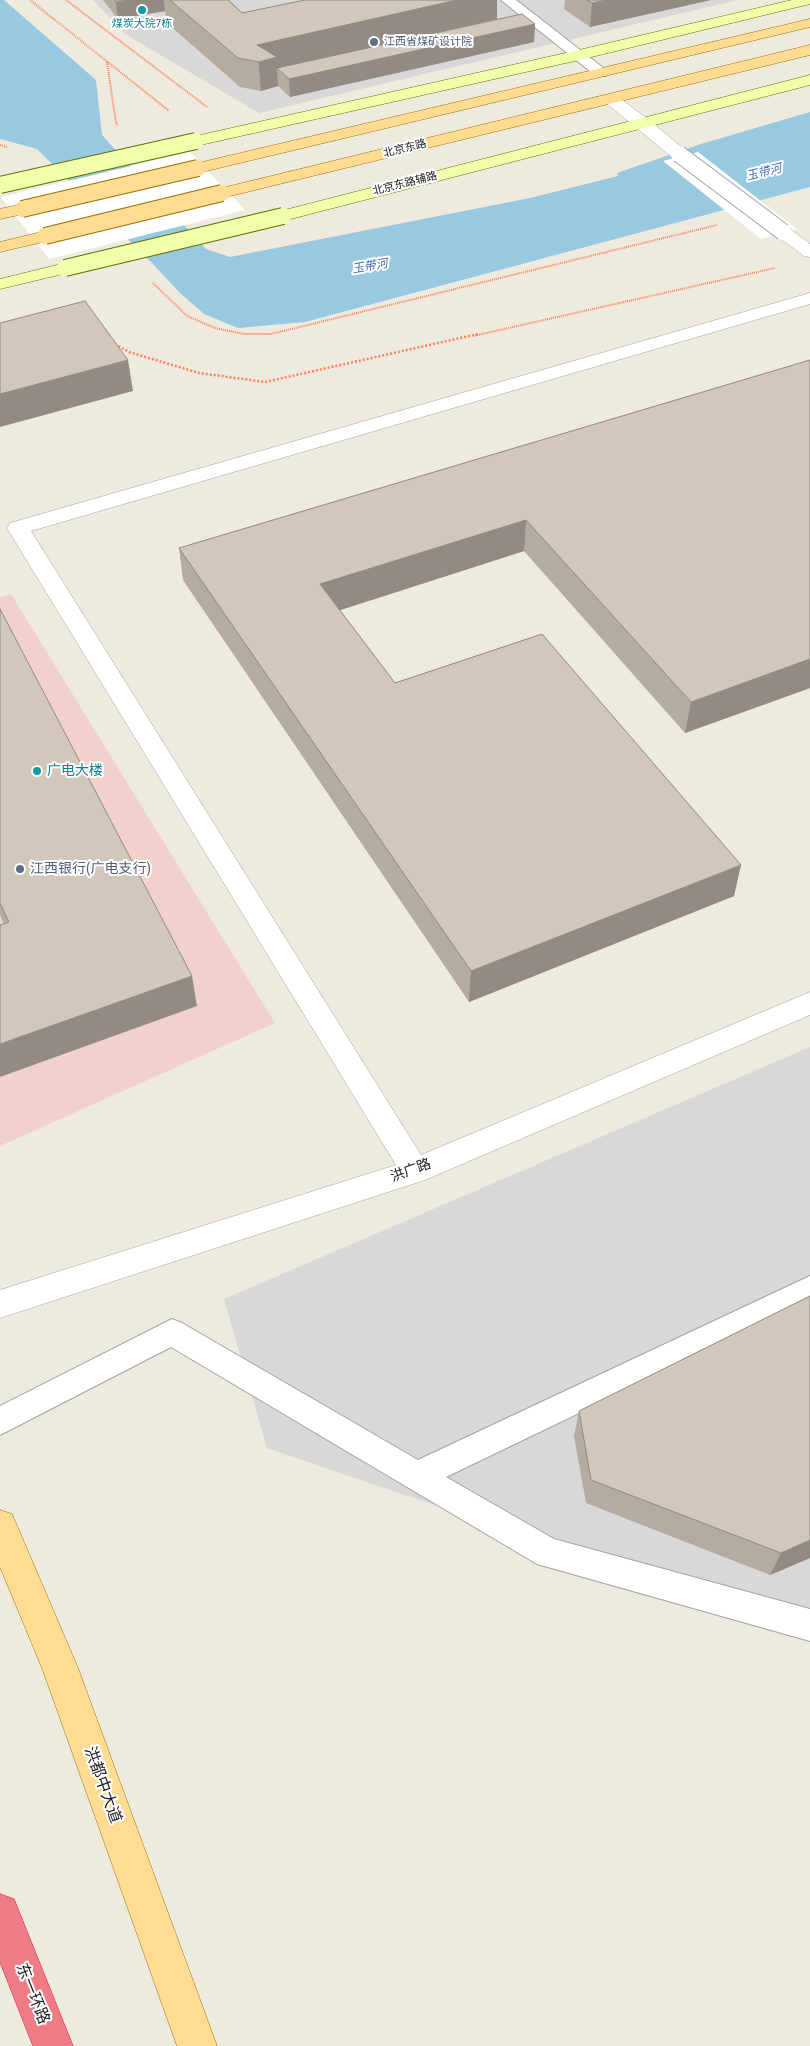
<!DOCTYPE html>
<html>
<head>
<meta charset="utf-8">
<style>
	body { margin:0 }
	canvas { display:block; background:#eeeade }
</style>
</head>
<body>
<canvas width="810" height="2046"></canvas>
<script>
const ctx = document.querySelector('canvas').getContext('2d');
ctx.lineJoin = 'round';
function fill(path, color) { ctx.fillStyle = color; ctx.fill(path, 'evenodd'); }
const toPath = rows => new Path2D(rows.map(r => 'M' + r).join(''));
function strokePath(path, color, width, dash) { ctx.strokeStyle = color; ctx.lineWidth = width; ctx.lineCap = dash ? 'butt' : 'round'; ctx.setLineDash(dash || []); ctx.stroke(path); }
function drawText(font, color, halo, rows, align = 'center') {
  ctx.font = font + ' "Roboto Condensed","Noto Sans SC",sans-serif'; ctx.lineWidth = 4; ctx.setLineDash([]); ctx.textBaseline = 'middle'; ctx.strokeStyle = halo; ctx.fillStyle = color; for (const [text, x, y, turn = 0] of rows) {
    ctx.save(); ctx.translate(x, y); ctx.rotate((+turn || 0) * Math.PI / 180); ctx.textAlign = isNaN(turn) ? turn : align; if (halo) ctx.strokeText(text, 0, 0); ctx.fillText(text, 0, 0); ctx.restore();
  }
}
fill(toPath([
	[93,0,738,0,259,113,125,34],
	[810,1047,810,1633,267,1448,224,1299]
]), '#d9d7d7');
fill(toPath([
	[11,594,275,1023,0,1146,0,597]
]), '#f1d1cb');
fill(toPath([
	[0,0,4,0,96,80,102,135,206,249,230,257,530,198,618,176,617,173,701,144,810,112,810,187,305,322,238,328,204,314,179,292,153,264,37,149,0,139]
]), '#99c8e1');
fill(toPath([
	[190,152,245,210,49,259,1,197],
	[698,152,797,229,761,239,663,161]
]), '#fff');
const lane = toPath([
	[501,0,516,0,606,70,608,73,606,76,596,76,501,0],
	[810,1276,810,1302,446,1477,554,1539,810,1609,810,1641,537,1564,171,1347,0,1435,0,1406,172,1319,182,1323,418,1460,810,1276]
]);
const street = toPath([
	[611,94,617,96,649,120,685,150,687,154,685,158,673,158,605,102,603,99,605,96,611,94],
	[783,227,789,228,810,244,810,257,804,256,777,236,774,232,777,228,783,227],
	[810,293,810,304,31,531,421,1155,810,992,810,1015,425,1180,0,1318,0,1290,396,1165,7,528,10,523,810,293]
]);
const secondary = toPath([
	[792,0,810,0,810,4,579,60,196,146,190,144,188,141,190,138,196,136,579,50,792,0],
	[810,75,810,85,283,221,277,220,274,216,277,212,810,75],
	[65,263,71,264,74,268,71,272,0,289,0,279,65,263]
]);
const primary = toPath([
	[810,19,810,27,198,173,192,172,190,168,192,164,198,163,810,19],
	[810,45,810,55,222,198,216,197,213,193,216,189,222,188,810,45],
	[22,204,28,205,31,209,28,213,0,219,0,209,22,204],
	[45,231,51,232,54,236,51,240,0,252,0,242,45,231],
	[0,1510,12,1514,78,1668,217,2046,177,2046,42,1668,0,1567,0,1510]
]);
const highway = toPath([
	[0,1894,14,1899,73,2046,33,2046,0,1962,0,1894]
]);
strokePath(lane, '#a2a2a2', 2);
strokePath(street, '#a2a2a2', 1);
strokePath(secondary, '#597300', 1);
strokePath(primary, '#917200', 1);
strokePath(highway, '#e51242', 1);
strokePath(toPath([
	[30,0,169,111],
	[66,0,207,107],
	[107,62,116,123,118,125],
	[0,145,7,147],
	[153,283,187,316,215,328,244,334,271,334,717,225],
	[473,336,775,268]
]), '#ff815e', 2, [1, 1]);
strokePath(toPath([
	[115,344,129,352,199,373,265,382,478,334]
]), '#ff815e', 2.5, [2, 2]);
fill(lane, '#fff');
fill(street, '#fff');
fill(secondary, '#f1ffab');
fill(primary, '#ffdc92');
fill(highway, '#ef7c85');
const streetBridge = toPath([
	[679,154,783,232]
]);
const secondaryBridge = toPath([
	[0,185,196,141],
	[65,268,283,216]
]);
const primaryBridge = toPath([
	[22,209,198,168],
	[45,236,222,193]
]);
strokePath(streetBridge, '#a2a2a2', 18, []);
strokePath(secondaryBridge, '#597300', 18, []);
strokePath(primaryBridge, '#917200', 18, []);
strokePath(streetBridge, '#fff', 16);
strokePath(secondaryBridge, '#f1ffab', 16);
strokePath(primaryBridge, '#ffdc92', 16);
fill(toPath([
	[103,0,229,0,242,13,305,0,497,0,497,19,427,35,535,24,534,42,290,97,278,86,261,91,240,87,167,23,165,11,118,19],
	[565,0,711,0,590,27,564,9],
	[810,360,810,688,685,733,524,551,340,610,395,683,734,896,469,1002,183,580,179,548],
	[0,609,197,1006,4,924,0,915],
	[810,1296,810,1558,770,1575,586,1503,574,1436,579,1411]
]), '#b4aba1');
fill(toPath([
	[127,0,164,0,165,11,118,19,116,2],
	[457,0,497,0,497,19,278,69,277,68,278,86,261,91,257,45],
	[606,0,711,0,590,27,592,3],
	[535,24,534,42,290,97,289,79],
	[128,360,133,391,0,427,0,394],
	[526,520,524,551,322,616,320,584],
	[810,659,810,688,685,733,691,702],
	[741,865,734,896,469,1002,471,971],
	[192,976,197,1006,0,1077,0,1044],
	[810,1540,810,1558,770,1575,781,1553]
]), '#928b83');
const building = toPath([
	[115,0,127,0,116,2,115,0],
	[170,0,228,0,242,13,305,0,457,0,257,45,277,57,259,62,238,58,170,0],
	[587,0,606,0,592,3,587,0],
	[522,14,535,24,289,79,277,68,522,14],
	[85,301,128,360,0,394,0,323,85,301],
	[810,360,810,659,691,702,526,520,320,584,395,683,542,634,741,865,471,971,179,548,810,360],
	[0,609,192,976,0,1044,0,925,9,922,0,903,0,609],
	[810,1296,810,1540,781,1553,591,1480,579,1411,810,1296]
]);
fill(building, '#d1c7bb');
strokePath(building, '#928b83', 1);
for (const [x, y, r, color] of [
	[142,10,5,"#0f9aa8"],
	[374,42,5,"#5c6f8a"],
	[37,771,5,"#0f9aa8"],
	[20,869,5,"#5c6f8a"]
]) { const dot = new Path2D(); dot.arc(x, y, r, 0, 2 * Math.PI); ctx.fillStyle = color; ctx.fill(dot); strokePath(dot, '#fff', 2); }
drawText('11px', '#0d838f', '#fff', [
	["煤炭大院7栋",142,24]
]);
drawText('11px', '#4e5e75', '#fff', [
	["江西省煤矿设计院",384,42]
], 'left');
drawText('11px', '#1b1b1b', '#fff', [
	["北京东路",405,149,-14],
	["北京东路辅路",405,184,-14]
]);
drawText('italic 12px', '#3f6bb2', '#fff', [
	["玉带河",764,173,-14],
	["玉带河",370,267,-10]
]);
drawText('14px', '#0d838f', '#fff', [
	["广电大楼",47,771]
], 'left');
drawText('14px', '#4e5e75', '#fff', [
	["江西银行(广电支行)",30,869]
], 'left');
drawText('14px', '#1b1b1b', '#fff', [
	["洪广路",411,1171,-20]
]);
drawText('16px', '#1b1b1b', '#fff', [
	["洪都中大道",102,1785,70],
	["东一环路",32,1994,68]
]);
</script>
</body>
</html>
